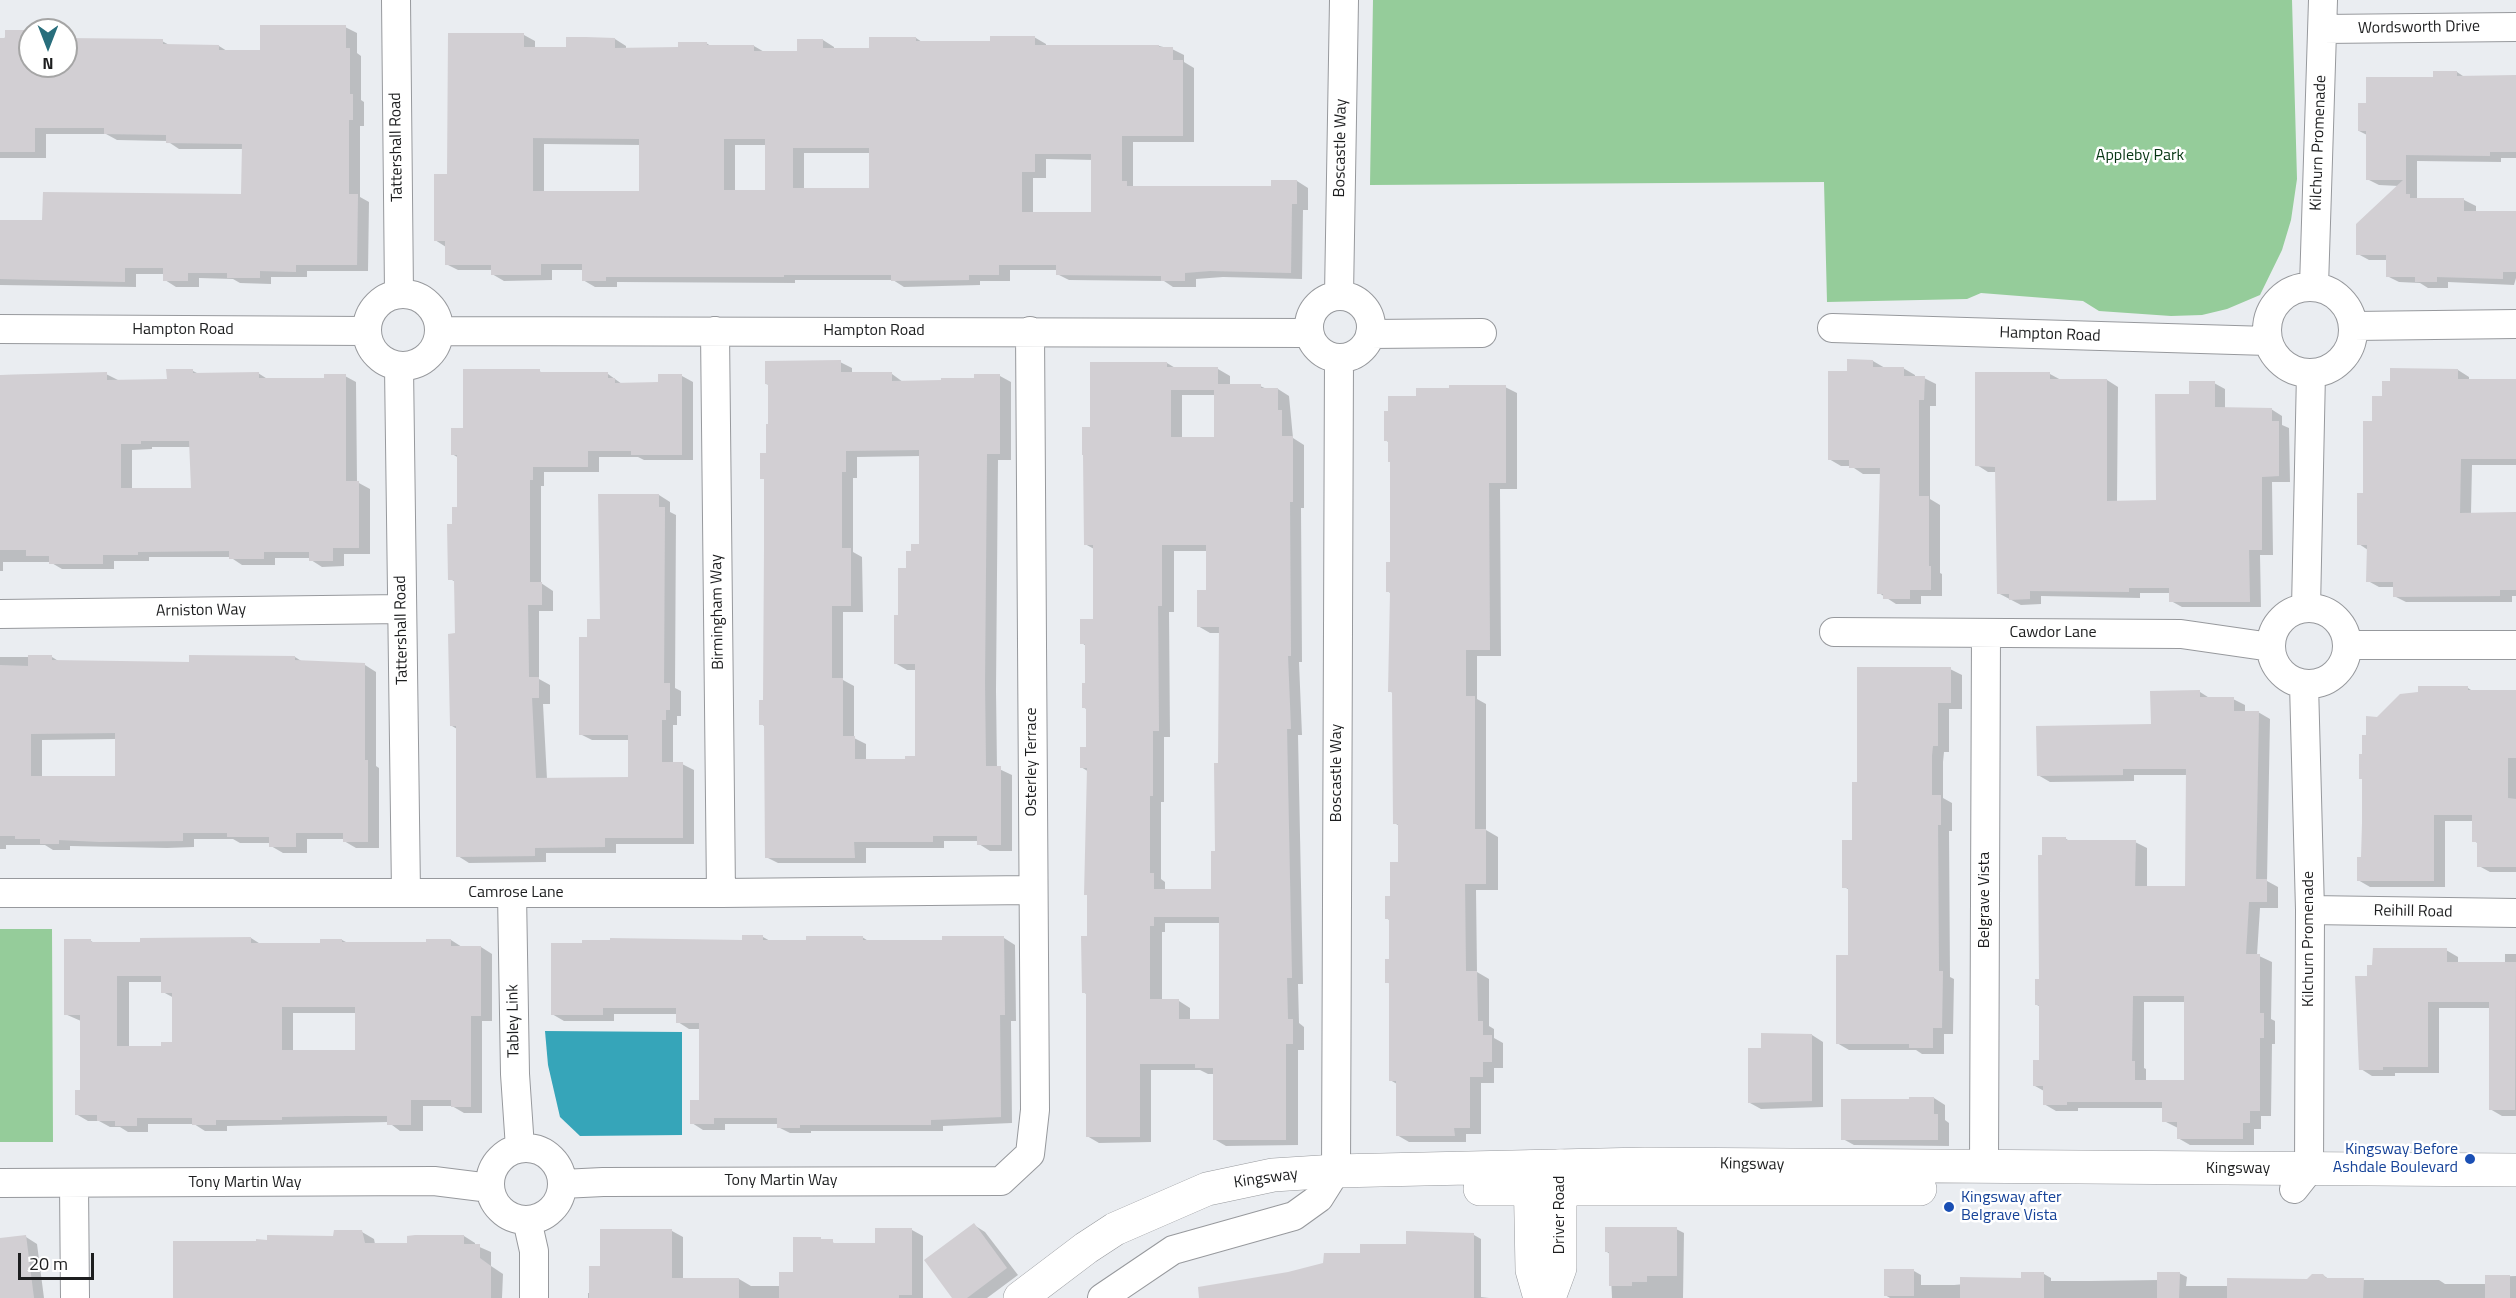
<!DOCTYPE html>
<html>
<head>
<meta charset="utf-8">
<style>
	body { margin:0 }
	#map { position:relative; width:2516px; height:1298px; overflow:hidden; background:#eaedf1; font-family:"Titillium Web",sans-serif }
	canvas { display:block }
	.north { position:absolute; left:18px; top:18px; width:60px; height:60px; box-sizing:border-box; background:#fff; border:2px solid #a5a5a5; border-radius:50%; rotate:180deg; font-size:16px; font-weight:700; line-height:24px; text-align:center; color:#1d1e1f }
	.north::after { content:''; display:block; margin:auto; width:21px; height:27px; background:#286e7c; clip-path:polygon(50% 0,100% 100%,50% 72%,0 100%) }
	.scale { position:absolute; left:18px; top:1253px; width:76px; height:27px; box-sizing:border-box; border:3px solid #1d1e1f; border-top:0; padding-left:8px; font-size:18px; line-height:21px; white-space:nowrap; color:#1d1e1f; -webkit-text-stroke:4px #fff; paint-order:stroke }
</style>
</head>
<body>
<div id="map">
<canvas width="2516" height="1298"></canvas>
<div class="north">N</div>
<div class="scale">20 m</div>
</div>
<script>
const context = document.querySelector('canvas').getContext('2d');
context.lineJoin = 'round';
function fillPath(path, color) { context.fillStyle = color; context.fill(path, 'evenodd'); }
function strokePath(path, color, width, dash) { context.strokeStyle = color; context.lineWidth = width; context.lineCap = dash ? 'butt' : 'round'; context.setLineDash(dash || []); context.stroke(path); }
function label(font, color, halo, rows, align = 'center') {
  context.font = font + ' "Titillium Web",sans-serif'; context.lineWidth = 5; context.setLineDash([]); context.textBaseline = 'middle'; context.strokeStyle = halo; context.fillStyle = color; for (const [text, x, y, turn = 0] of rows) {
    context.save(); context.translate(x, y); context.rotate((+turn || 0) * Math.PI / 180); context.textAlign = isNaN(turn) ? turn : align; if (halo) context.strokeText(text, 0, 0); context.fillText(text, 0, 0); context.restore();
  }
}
const green = new Path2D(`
	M1373,0H2292L2297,179L2291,220L2282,250L2260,295L2227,309L2202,315L2171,316L2099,311L2083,301L1981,293L1967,299L1827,302L1824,182L1370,185Z
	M0,929H52L53,1142H0Z`);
const water = new Path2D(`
	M545,1031L682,1032V1135L580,1136L560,1117L548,1065Z`);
const shadow = new Path2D(`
	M345,27L357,33V53L361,56V100L364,102V126H360V197L369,202L368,271H307V277H271V284L240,283L233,279L199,278V287H176L165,280V274H136V287L0,285V222H44L243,196V149H179L167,141L117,140L106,134H46V158H0V39L30,31V66H66V40L162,41L171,46H219L227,51H262Z
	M524,35L535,41V48H567L615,39L626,46V49L679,48L706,43L711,46H754L766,53H798L823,40L834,47V50H870L916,38L922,42H991L1034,37L1046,44V46H1159L1172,49L1184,55V62L1194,68V142H1133V186L1273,187L1297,181L1308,188V210H1303L1302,279L1223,277L1196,279V287H1173L1164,281L1069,280L1057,274V270H1010V281H980V285L904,287L893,280H795V283L617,282V287H595L583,280V270H552V280L504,281L492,274V270H458L446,264V247L435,240L448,176ZM544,144L641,145V192H544ZM735,145H766V192H735ZM804,153H870V190H804ZM1046,159L1093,160V213H1033V178H1046Z
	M2457,72L2466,78L2516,77V158H2501V162L2417,161V199L2464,200L2476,206V212H2516V278L2514,285L2448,282V288H2428L2420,283L2399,282L2387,276V260H2369L2358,254L2399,186L2379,185L2367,179V135L2359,131L2367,105Z
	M1873,361L1885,368H1903L1915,375V378H1924L1936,384V406H1930V499L1940,505V573L1942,574V596H1921V604H1896L1879,593L1881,474H1863L1851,466H1841L1829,459L1848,373Z
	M840,362L852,368V374H892L903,382L975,380L1000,376L1011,382V460H998L996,690L997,768L1012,775V851H990L979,844V841H944V848H866V863H778L766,857V727L761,724L764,701L766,480L762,478L767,454L769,426V385L766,384ZM921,456V545L913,552L907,569L895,663L907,670H917V757L906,760H866V744L854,738V686L843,680V612H863L862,557L853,552V478H857V457Z
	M1092,363H1167L1177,369H1218L1230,376V386H1260L1267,389H1278L1289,396L1293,438L1304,445V508H1301L1302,662H1299L1302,735H1298L1303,984H1298L1299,1023L1304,1027V1050H1298V1145L1226,1146L1214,1139V1074H1208L1200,1070H1151V1142L1099,1143L1087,1136L1088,995L1083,992L1089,938V896L1085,894L1089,772L1081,767L1088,748V710L1083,707L1086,685V646L1082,643L1094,621V549L1085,544L1092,428ZM1182,395H1216V438H1182ZM1174,551H1208V592L1198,626L1210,633H1220V765L1217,852L1213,891H1165V882L1161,879V802H1164V737H1170L1169,612H1174ZM1165,923H1220V1020L1190,1021V1008L1179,1001H1162V932H1165Z
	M2458,370L2469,377V380L2516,381V465H2472L2471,514H2516V596H2512V602H2406L2394,596V587H2379L2368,581V550L2359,544L2374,423L2384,397Z
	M193,371L199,374L258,373L269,380H326L345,376L356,382L357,482L370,489V554H344V566L322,567L311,560V558H275V565H242L230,557H149V561H114V569H62L50,562H3V571H0V375L106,374L118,380L168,381ZM152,447H191L192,489H132V450L152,449Z
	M539,371L545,374H608L622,384H660L682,376L693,382V460H644L638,457H599V472H544V486H541V583L553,591V611H539V679L550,685V704H543L547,779L630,778L629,740H592L580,734L588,639L602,620L659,495L670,502V512L676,515L675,688L681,691V716H677V725H673V764H682L694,770V844H616V853H546V862L469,863L458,856L457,729L452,726L457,635L456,582L450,579L454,526L459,508V458L452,454L464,429Z
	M2050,374L2061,380H2107L2118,387L2117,502H2157L2191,395L2214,383L2225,389V408L2271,409L2282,416V425L2289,428L2290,482H2272L2273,555H2260L2261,607H2182L2171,601V593H2140V598L2041,596V604L2021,605L1998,593L1997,472H1988L1977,465Z
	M1505,387L1517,393V489H1500L1501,656H1477V699L1486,704V830L1498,837V890H1476L1477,972L1489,979V1026L1494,1029V1038L1503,1043V1068H1494V1083H1481V1134H1466V1142H1409L1397,1135V1084L1390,1080V984L1387,982L1391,961V921L1386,918L1400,864V826L1394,823L1393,693L1389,691L1391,594L1388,591L1392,564L1390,443L1385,440L1418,397Z
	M0,657H52L60,662L191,664L295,657L303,662L365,665L376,672V766L379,768V848H356L344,841V839H307V853H283L271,846V843H240L233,839H194V847L167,848L70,846V850H53L45,845H6V849H0ZM116,739V777L42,778V740Z
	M1950,669L1962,675V709H1949V752H1944L1943,762V798L1952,803V831H1949L1950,977L1954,979L1953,1034H1944V1054H1922L1916,1050H1849L1837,1043L1849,957L1850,890L1844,887L1853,841L1858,784Z
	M2468,688L2474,692H2516V872H2490L2479,866V844L2474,841V821H2445V887H2370L2358,880L2362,858L2364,780L2361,778L2368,736L2378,718Z
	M2200,692L2211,699H2233L2245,705V712H2258L2270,719L2267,881L2278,887V908H2260L2257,955L2272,962L2271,1019L2275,1021V1044H2272L2271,1116H2261V1129H2254V1145H2190L2178,1138V1128L2164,1121V1108H2078V1111H2056L2044,1104V1091L2035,1086L2040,1061L2041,1007L2037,1005L2041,980L2043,857L2066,839L2070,841L2135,842L2147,848V888H2187V775H2134V781L2050,782L2038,775L2152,726ZM2144,1002H2186L2185,1082H2146V1069L2144,1068Z
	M743,937H763L772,942L862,937L870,942H943L1004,938L1015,945L1016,1021H1011L1012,1123L943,1126V1131H811V1133H790L778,1127V1124H725V1130H703L692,1123L701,1102V1029H689L678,1022V1014H614V1021H564L552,1014L743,942Z
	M251,938L262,945H321L342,940L348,943H428L451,940L462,947H481L492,954V1021H482V1113H464L452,1106H423V1131H400L388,1122L227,1126V1131H205L194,1124H148V1132H128L120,1127H110L99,1121H88L76,1114L81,1091V1021L65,1014L91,941L96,944ZM129,982H163V992L174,998V1044L163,1048H129ZM293,1013H357V1051H293Z
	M2446,950L2458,957V963H2505V954H2516V1116H2502L2490,1109V1008H2439V1073H2395V1076H2372L2361,1069L2368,978Z
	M1812,1035L1823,1042V1107L1761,1109L1750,1103L1762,1049Z
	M1934,1098L1945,1105V1120L1949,1123V1146L1854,1145L1843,1139L1911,1100Z
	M974,1225L985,1232L1018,1275L987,1298H954Z
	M1676,1229L1684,1233L1683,1298H1612L1610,1254L1607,1252Z
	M912,1230L923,1236V1298H588V1293H591L601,1267L672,1231L683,1237V1279H739L751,1286H781L794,1274L820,1239L838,1244H877Z
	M362,1232L374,1239L375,1244H408L464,1236L475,1243V1245L491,1252V1266L503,1274L502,1298H174L257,1243L335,1237Z
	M1474,1235L1481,1239V1297L1489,1298H1207L1288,1273L1361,1255Z
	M26,1237L37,1244L44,1298H0V1240Z
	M1914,1271L1921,1275V1285H1954L2023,1279L2044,1274L2051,1278V1281H2089L2159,1280L2179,1273L2187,1277L2186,1286H2228L2307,1280L2323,1275L2330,1280H2439L2445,1284H2487V1277L2516,1276V1298H1890L1885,1295Z`);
const building = new Path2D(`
	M260,25H346V48H350V94H353V120H349V194H358L357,265H296V272L260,271V278H227V273H188V281H163V268H125V282L0,279V220H42L43,192L241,194L242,144L166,143V135L104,134V128H35V152H0V38H5V30H36H30V66H66V38L163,39V44L219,45V50H260Z
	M448,33H524V47H566V37H586L615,38V48L678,47V42H707V45H754V51H797V39H823V48H869V37H916V41H990V36H1035V45H1159V47H1173V60H1183V136H1122V181H1127V186H1271V180H1297V204H1292L1291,273L1210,271L1185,273V281H1161V276L1056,275V265H999V275H969V280L891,281V275H784V277H606V281H582V264H541V275H491V265H445V241H434V174H447ZM533,138L639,139V191H533ZM724,139H765V190H724ZM793,148H869V188H793ZM1035,154H1091V212H1022V172H1035Z
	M2433,71H2457V76L2516,75V152H2490V156L2406,155V194H2410V198H2464V211H2516V272H2503V279L2437,277V282H2415V277H2386V255H2356V224L2403,180H2366V131H2358V103H2366V77H2433Z
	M1847,359L1873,360V367H1904V376H1925L1924,400H1919V496H1929V566H1931V590H1910V599H1883V594H1877L1880,468H1849V460H1828V371H1847Z
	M841,360V372H892V381L941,380V378H974V374H1000V454H987L985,683L986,766H1001V845H977V836H933V842H854L855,858H765L764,725H759V700H763L764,549V479H760V453H766V424H768V384H765V361ZM919,450V544H911V551H906V568H898V615H894V664H915V756H905V759H855V736H843V678H832V606H851V548H842V472H846V451Z
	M1090,362H1167V367H1218V384H1261V388H1278V410H1282V436H1293V502H1290L1291,656H1288L1291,729H1287L1292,978H1287L1288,1019H1293V1044H1286V1140H1213V1068H1195V1064H1140V1137H1086V993H1082L1081,936H1087V895H1084L1087,768H1080V747H1086V708H1082V683H1085V644H1080V619H1093V545H1084L1083,455H1082V427H1090ZM1171,390H1214V437H1171ZM1162,545H1206V590H1197V627H1219L1218,763H1214L1215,851H1211V889H1154V873H1150V796H1153V731H1159L1158,606H1162ZM1154,917H1219V1019H1179V999H1150V926H1154Z
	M2390,368L2458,369V379H2516V459H2461L2460,513L2516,512V590H2500V596L2393,597V582H2366L2367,545H2357V493H2363V421H2372V396H2382V381H2390Z
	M166,369H193V373L259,372V378H324V374H346V481H359V548H333V561H309V552H264V559H229V551L138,552V555H103V564H49V556H26V550H0V375L107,372V380L167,379ZM141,441H189L191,488H121V444H141Z
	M463,369H540V372H608V378H615V383L658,382V374H682V455H631V451H588V467H533V480H530V582H542V605H528L529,677H539V698H532L536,778L628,777V735H579V637H587V619H600L598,494H659V507H665L664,683H670V710H666V720H662V762H683V838H605V847L535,848V856L456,857V726H450L448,634L455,633L454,580H448L447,524H452V507H457V455H451V428H463Z
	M1975,372H2050V379H2107V501L2156,500L2155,394H2189V381H2215V407L2272,408V421H2279V476L2262,477V550H2249L2250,602H2169V588H2129V592L2030,591V599L2009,600V594H1997L1995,467L1975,466Z
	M1449,385H1506V483H1489L1490,650H1466V696H1475V829H1486V884H1465L1466,971H1477L1478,1021H1483V1035H1492V1062H1483V1077H1470V1128H1454L1455,1136H1396V1081H1389V983H1385V959H1389V919H1385V896H1390V862H1398V824H1393L1392,692H1388L1390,592H1386V562H1390V462H1388V441H1384V411H1388V396H1416V388H1449Z
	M28,655H52V660L189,662V655L295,656V660L365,663V760H368V842H343V833H296V847H269V837H227V833H183V841L100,842L59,840V844H40V839H15V836H0V665L28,666ZM115,733V776H31V734Z
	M1857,667H1951V703H1938V746H1933L1932,755V795H1941V825H1938L1939,971H1943L1942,1028H1933V1048H1909V1044H1836V955H1848V888H1842V840H1852V782H1857Z
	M2418,686H2468V690H2516V758H2508V798L2516,799V867H2477V842H2472V815H2434V881H2357V857H2361L2362,823V779H2359V754H2362V735H2366V716L2377,717L2400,694L2418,692Z
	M2200,690V697H2234V711H2259L2256,879H2267V902H2249L2246,954H2260V1013H2264V1038H2260V1111H2250V1123H2243V1139H2177V1122H2162V1102H2067V1105H2043V1086H2033V1060H2039V1005H2035V979H2039L2038,855H2042V837H2066V840H2136L2135,886H2185L2186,769H2123V775L2037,776L2036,726L2151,724L2150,691ZM2133,996H2184V1080H2135V1061H2132Z
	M742,935H763V940H806V936H863V940H942V936H1004L1005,1015H1000L1001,1117L931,1120V1125H800V1128H777V1118H714V1124H690V1100H699V1023H676V1008H603V1015H551V943H582V940H610V938L742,940Z
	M251,937V943H320V939H342V942H426V939H451V946H481V1016H471V1107H451V1100H411V1125H387V1116H345L282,1117V1120H216V1125H192V1118H137V1126H115V1121H97V1115H75V1090H80V1015H64V939H91V942H140V938ZM117,976H161V993H172V1042H161V1046H117ZM282,1007H355V1050H282Z
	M2373,948H2447V962H2516L2515,1110H2489V1002H2428V1067H2383V1070H2359L2355,976H2367V965H2372Z
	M1761,1033L1812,1034V1101L1748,1103V1048H1761Z
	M1909,1097H1934V1114H1938V1140H1841V1099H1909Z
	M974,1223L1007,1268L967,1298H952L924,1260Z
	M1605,1227H1677V1276H1647V1282H1632V1286H1609V1252H1605Z
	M875,1228H912V1295H899V1298H779V1272H793V1237H821V1239H833V1243H875Z
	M600,1229H672V1278H739V1298H589V1266H600Z
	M334,1230H362L365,1243H407V1236L415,1235H464V1244H480V1258L491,1266V1298H173V1241H256V1239L267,1240V1235L333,1236Z
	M1406,1231L1474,1233V1298H1199L1198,1287L1288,1272L1323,1263L1324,1253H1360V1244H1406Z
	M26,1235L34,1298H0V1238Z
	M1884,1269H1914V1296H1884Z
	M2021,1272H2044V1298H1960V1277L2021,1278Z
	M2157,1272H2180L2179,1298H2157Z
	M2312,1274H2323L2326,1278H2364L2363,1298H2227V1278L2307,1279Z
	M2485,1275H2510V1298H2485Z`);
const minor = new Path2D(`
	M396,0L399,293
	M2323,29L2516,27
	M2314,286L2323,0
	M2267 330a43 43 0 1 1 86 0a43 43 0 1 1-86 0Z
	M367 330a36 36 0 1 1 72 0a36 36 0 1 1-72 0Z
	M1339,295L1344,0
	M1309 327a31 31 0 1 1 62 0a31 31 0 1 1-62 0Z
	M2354,326L2516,324
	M1832,328L2268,341
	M0,329L366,331
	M440,331L1309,333
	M715,331L721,893
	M1370,334L1482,333
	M399,367L406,893
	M2271 646a38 38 0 1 1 76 0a38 38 0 1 1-76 0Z
	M2306,608L2311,373
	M0,614L402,609
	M1834,632L2181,634L2271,647
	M2348,645H2516
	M0,893H721L1033,890
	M512,893L515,1074L520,1148
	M2310,910L2516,913
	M490 1184a36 36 0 1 1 72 0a36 36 0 1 1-72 0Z
	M1984,1167L1986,633
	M0,1183L434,1181L490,1188
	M74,1183L75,1298
	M562,1184L603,1182L1001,1181L1030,1154L1035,1110L1030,331
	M2294,1189L2309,1170L2310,910L2304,684
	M527,1220L534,1251V1298
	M1102,1298L1173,1250L1294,1216L1319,1198L1336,1171L1339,358`);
const tertiary = new Path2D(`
	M1530,1167L1532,1270L1540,1298
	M1549,1298L1560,1268V1166`);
const secondary = new Path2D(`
	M1480,1189H1920
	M1020,1298L1086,1248L1115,1229L1207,1189L1273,1175L1336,1171L1645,1164L2516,1170`);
const markers = [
	[2470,1159,6,"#1a4fb4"],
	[1949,1207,6,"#1a4fb4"]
];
const streetNames = [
	["Wordsworth Drive",2419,28,-1],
	["Kilchurn Promenade",2319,143,-88],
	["Tattershall Road",397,147,-91],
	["Boscastle Way",1341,148,-89],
	["Hampton Road",183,330],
	["Hampton Road",874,331],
	["Hampton Road",2050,335,2],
	["Arniston Way",201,611,-1],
	["Birmingham Way",718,612,-91],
	["Tattershall Road",402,630,-91],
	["Cawdor Lane",2053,633],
	["Osterley Terrace",1032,762,-90],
	["Boscastle Way",1337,773,-90],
	["Camrose Lane",516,893],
	["Belgrave Vista",1985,900,-90],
	["Reihill Road",2413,912,1],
	["Kilchurn Promenade",2309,939,-90],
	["Tabley Link",514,1021,-91],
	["Kingsway",1752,1165,1],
	["Kingsway",2238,1169],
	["Kingsway",1266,1179,-8],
	["Tony Martin Way",781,1181],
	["Tony Martin Way",245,1183],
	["Driver Road",1560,1215,-90]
];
const parkNames = [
	["Appleby Park",2140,156]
];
const transitNames = [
	["Kingsway Before",2458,1150],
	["Ashdale Boulevard",2458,1168],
	["Kingsway after",1961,1198,"left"],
	["Belgrave Vista",1961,1216,"left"]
];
fillPath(green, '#95cc9a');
fillPath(water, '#36a5b9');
fillPath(shadow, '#0003');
fillPath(building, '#d2cfd3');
strokePath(minor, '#97999d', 30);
strokePath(tertiary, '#97999d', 34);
strokePath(secondary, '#97999d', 34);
strokePath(minor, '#fff', 28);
strokePath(tertiary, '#fff', 33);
strokePath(secondary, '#fff', 33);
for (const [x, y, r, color] of markers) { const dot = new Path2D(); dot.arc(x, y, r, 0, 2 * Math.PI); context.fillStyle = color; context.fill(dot); strokePath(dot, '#fff', 2); }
label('16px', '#1d1e1f', '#fff', streetNames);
label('16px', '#073613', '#fff', parkNames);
label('16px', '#164399', '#fff', transitNames, 'right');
</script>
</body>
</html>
